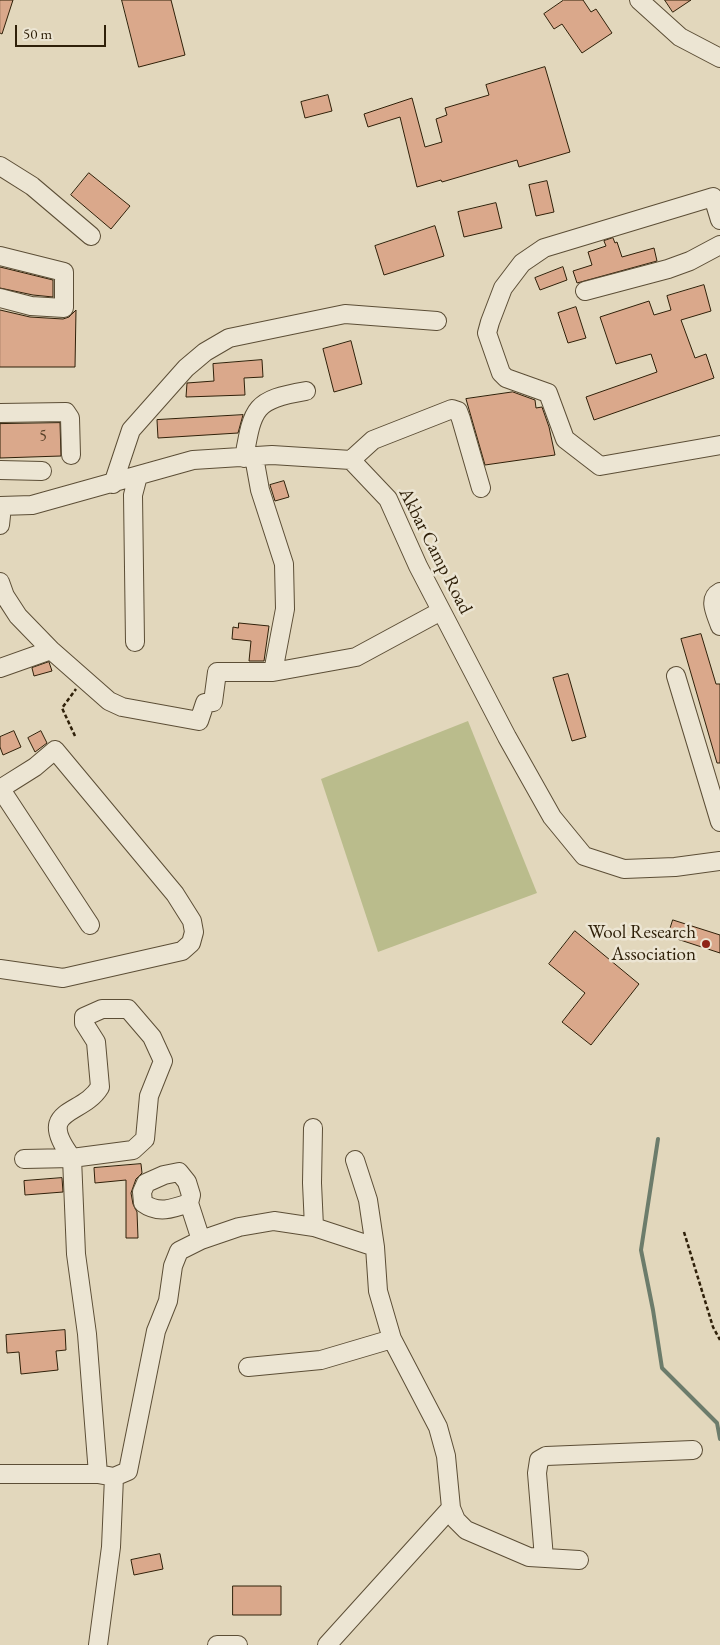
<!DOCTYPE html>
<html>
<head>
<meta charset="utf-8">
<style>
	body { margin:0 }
	#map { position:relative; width:720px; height:1645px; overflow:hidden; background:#e2d7bc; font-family:"EB Garamond",serif }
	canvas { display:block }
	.scale { position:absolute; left:15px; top:25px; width:91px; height:22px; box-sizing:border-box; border:2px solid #2f2009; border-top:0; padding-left:6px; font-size:15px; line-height:18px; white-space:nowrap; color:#2f2009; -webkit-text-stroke:4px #ece5d3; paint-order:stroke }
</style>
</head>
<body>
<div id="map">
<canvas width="720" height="1645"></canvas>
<div class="scale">50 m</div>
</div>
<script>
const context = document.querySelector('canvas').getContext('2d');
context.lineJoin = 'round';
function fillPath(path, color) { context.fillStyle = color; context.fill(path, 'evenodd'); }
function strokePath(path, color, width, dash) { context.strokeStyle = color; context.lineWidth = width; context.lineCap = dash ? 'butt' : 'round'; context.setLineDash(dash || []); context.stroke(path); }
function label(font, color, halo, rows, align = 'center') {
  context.font = font + ' "EB Garamond",serif'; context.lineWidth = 5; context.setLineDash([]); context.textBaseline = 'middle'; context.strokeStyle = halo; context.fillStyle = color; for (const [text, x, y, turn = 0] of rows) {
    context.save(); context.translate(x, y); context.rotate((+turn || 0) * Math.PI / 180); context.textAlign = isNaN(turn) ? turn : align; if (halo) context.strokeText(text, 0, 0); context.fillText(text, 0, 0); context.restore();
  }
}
const green = new Path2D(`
	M468,721L537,893L378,952L321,779Z`);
const stream = new Path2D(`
	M658,1139L641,1250L653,1310L662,1368L717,1423L720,1439`);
const building = new Path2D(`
	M0,0H13L2,34L0,33Z
	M122,0H171L185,55L139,67Z
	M564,0H583L591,12L596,9L612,33L582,53L562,24L554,29L544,14Z
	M665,0H691L673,12Z
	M545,67L570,152L519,167L517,160L442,182L441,180L417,187L400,117L368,127L364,114L412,98L425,147L442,142L436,119L447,115L445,108L489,95L486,85Z
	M328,95L332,111L305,118L301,102Z
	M89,173L130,206L111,229L71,195Z
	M547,181L554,212L536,216L529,185Z
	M496,203L502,228L464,237L458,212Z
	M435,226L444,256L384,275L375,246Z
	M613,238L615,243L617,242L622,257L654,248L657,261L577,283L573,271L592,265L588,252L606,246L604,241Z
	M0,267L53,280V297L33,295L0,288Z
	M563,267L567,280L540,290L535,278Z
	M704,285L711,311L681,320L695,358L706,354L714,378L594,420L586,397L657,372L651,354L616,364L600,317L649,301L654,315L671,310L667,296Z
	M576,307L586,338L568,343L558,313Z
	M0,310L30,317L63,319L69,317L76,310L75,367H0Z
	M351,341L362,384L334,392L323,349Z
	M262,360L263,377L244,378L245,395L186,397L187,383L214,381L213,364Z
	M513,392L535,400L536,408L542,407L549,427L555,455L485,465L466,399Z
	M243,415L238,433L158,438L157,420Z
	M60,423L61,456L0,458V424Z
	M284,481L289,497L275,501L270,485Z
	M239,623L269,626L264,661H249L251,641L232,639L233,627L238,628Z
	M701,634L716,684H720V763H717L681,639Z
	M49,662L52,671L34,676L32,668Z
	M568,674L586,737L572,741L553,678Z
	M14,731L21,747L3,755L0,747V737Z
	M41,731L47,743L35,752L28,738Z
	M673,920L720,935V953L668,936Z
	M575,931L639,984L591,1045L562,1022L585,993L549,964Z
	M141,1164L142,1173L136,1179L131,1193L133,1204L137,1212L138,1238H126V1180L95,1183L94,1168Z
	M62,1178L63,1192L25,1195L24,1181Z
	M65,1330L66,1350L56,1351L58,1370L21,1374L19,1352L7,1353L6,1335Z
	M160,1554L163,1569L134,1575L131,1560Z
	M233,1586H281V1615H233Z`);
const path = new Path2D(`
	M75,736L62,708L76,689
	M684,1232L713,1327L720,1340`);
const minor = new Path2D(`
	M639,0L680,37L720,58
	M0,166L32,186L91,236
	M720,220L713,197L544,248L522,263L503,288L490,322L487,333L501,373L506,378L548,393L565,439L600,466L720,445
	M0,256L64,272V308L31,306L0,298
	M585,291L668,269L690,261L720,245
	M0,413L66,412L70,418L71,455
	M254,457L260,490L284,564L285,609L273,672L356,657L441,611
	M244,458C253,407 254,400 306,391
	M351,460L373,440L452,409L458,411L461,419L481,488
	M0,470L42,471
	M113,484L131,430L186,368L205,352L229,338L345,314L437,321
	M0,506L32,505L193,460L272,455L351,460L388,499L418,566L507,737L552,817L584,856L624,869L675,867L720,861
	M0,525L2,506
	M0,582L5,596L18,616L51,650L109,701L122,707L199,721L205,703L213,702L217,672H273
	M720,592C707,599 716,614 720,626
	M135,642L133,495L138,476
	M0,668L51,650
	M676,676L720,822
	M0,788L90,925
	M0,789L35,767L55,750L175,894L192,921L194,932L191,943L182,951L63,978L0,969
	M313,1128L312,1183L314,1227
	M72,1158C34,1107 82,1117 100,1087L96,1042L84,1023V1017L102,1009H128L152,1037L163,1061L149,1096L145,1139L133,1150L72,1158L76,1254L87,1334L98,1474
	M24,1159L72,1158
	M355,1160L368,1200L375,1247
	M189,1203C172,1209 158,1214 143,1203L142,1192L146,1183L164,1175L179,1172L187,1182L191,1195L189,1203L201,1240
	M248,1367L321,1360L392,1339
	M0,1474H98L114,1477L128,1471L156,1331L168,1301L173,1266L179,1251L201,1240L239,1227L274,1221L314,1227L375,1247L378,1291L392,1339L438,1427L446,1456L451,1508L456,1520L466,1530L529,1557L579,1560
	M544,1558L537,1473L539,1460L546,1456L693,1450
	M98,1645L111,1547L114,1477
	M217,1645H238
	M327,1645L451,1508`);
const markers = [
	[706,944,5,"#8f2418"]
];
const numberNames = [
	["5",43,437]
];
const streetNames = [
	["Akbar Camp Road",435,551,63]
];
const poiNames = [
	["Wool Research",696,933],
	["Association",696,955]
];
fillPath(green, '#babc8c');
strokePath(stream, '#6c7c6b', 4);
fillPath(building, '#daa88b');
strokePath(building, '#2f2009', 1);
strokePath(minor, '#5c4e36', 20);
strokePath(path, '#2f2009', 2.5, [4, 2.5]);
strokePath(minor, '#ece5d3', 18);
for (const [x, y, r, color] of markers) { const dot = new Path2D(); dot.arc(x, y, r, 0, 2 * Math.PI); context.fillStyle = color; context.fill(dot); strokePath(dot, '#ece5d3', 2); }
label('16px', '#5a422a', null, numberNames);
label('19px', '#2f2009', '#ece5d3', streetNames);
label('19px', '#2f2009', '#ece5d3', poiNames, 'right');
</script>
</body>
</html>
